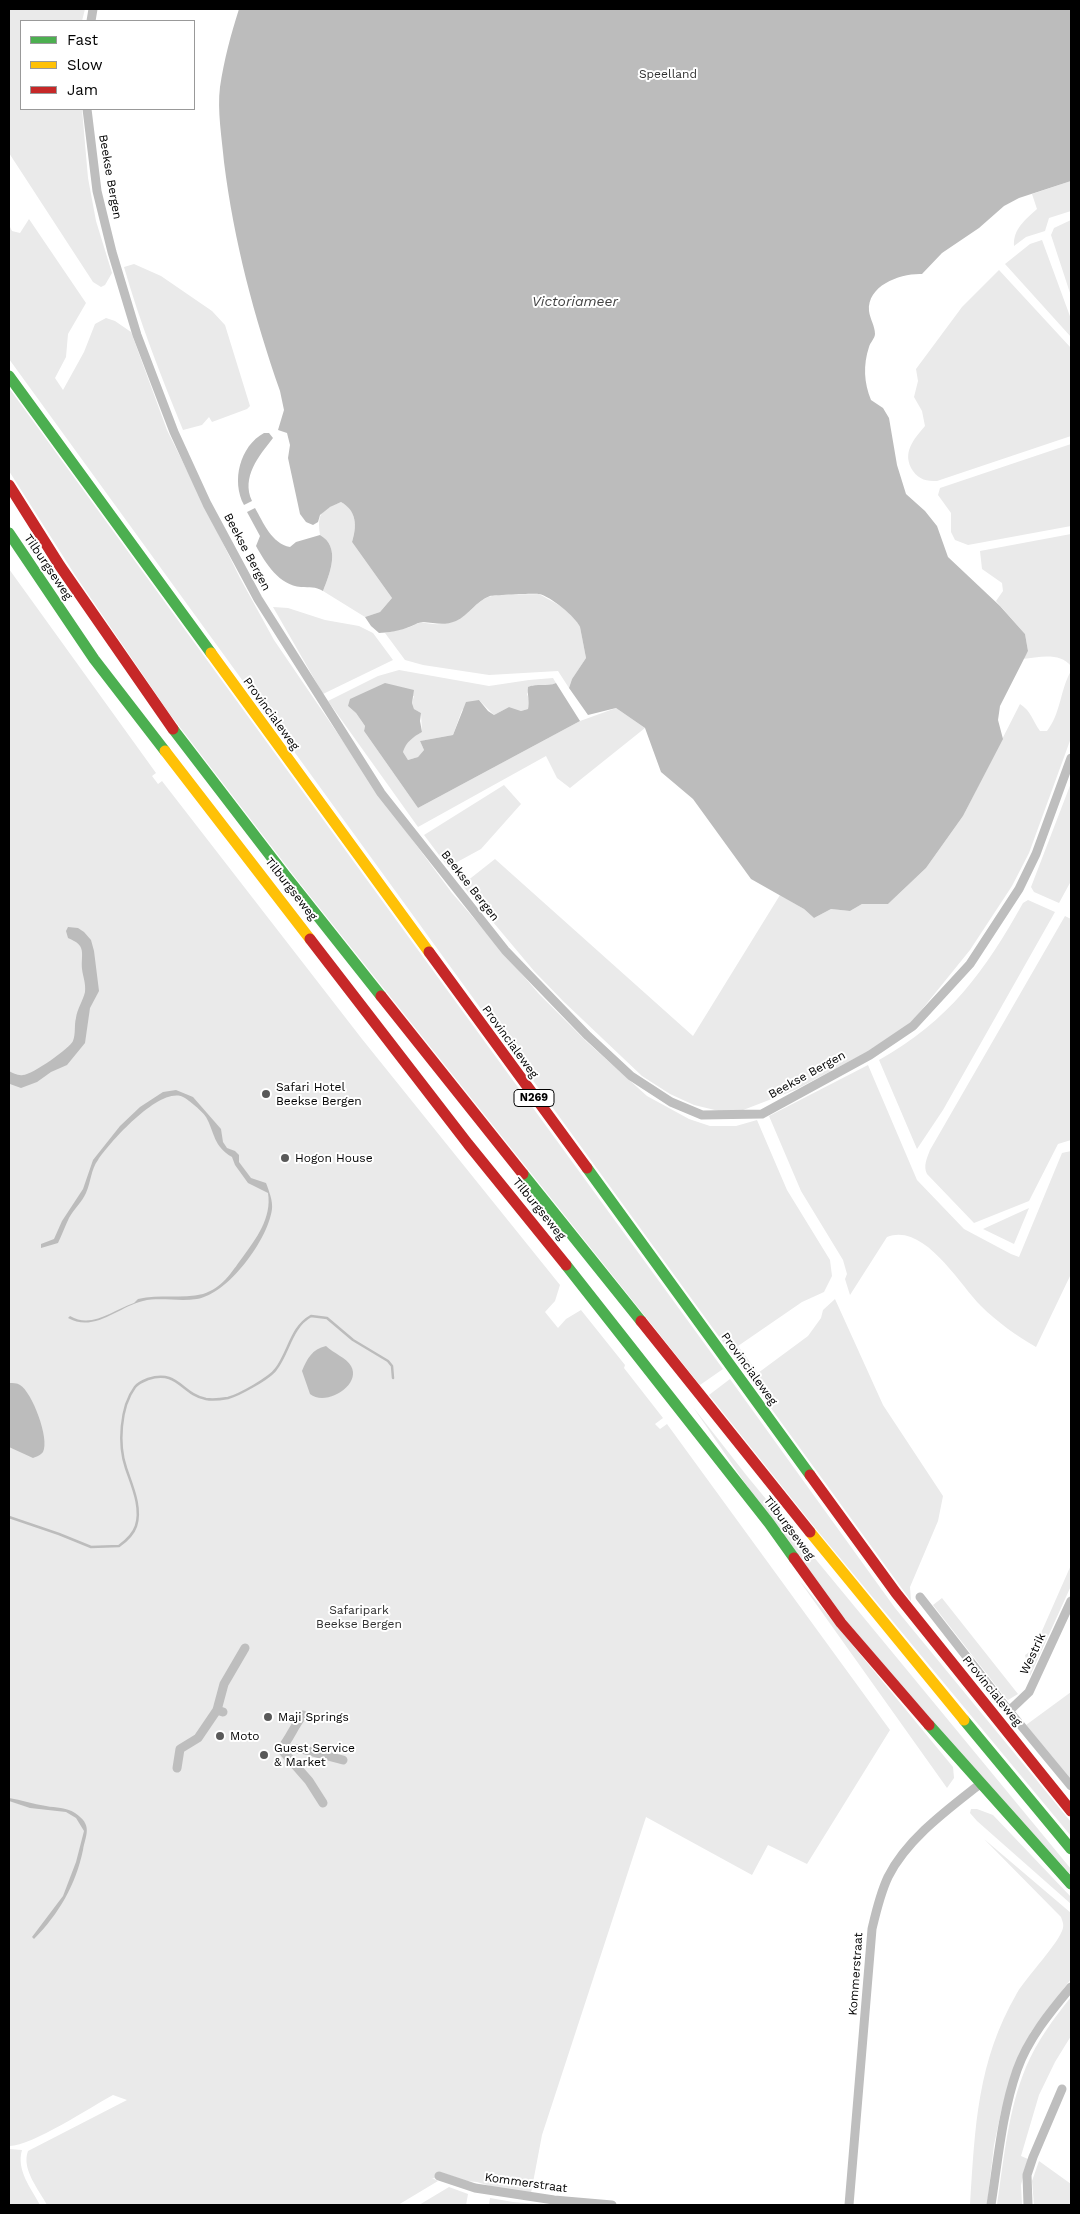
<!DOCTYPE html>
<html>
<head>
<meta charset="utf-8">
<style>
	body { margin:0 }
	#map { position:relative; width:1080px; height:2214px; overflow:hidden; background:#fff; font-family:"Work Sans",sans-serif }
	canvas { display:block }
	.frame { position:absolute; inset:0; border:10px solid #000; pointer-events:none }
	.legend { position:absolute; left:20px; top:20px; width:175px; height:90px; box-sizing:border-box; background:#fff; border:1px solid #999; margin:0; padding:6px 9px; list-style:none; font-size:15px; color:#000 }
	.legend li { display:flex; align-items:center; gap:10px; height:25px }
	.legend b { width:25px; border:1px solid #999 }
</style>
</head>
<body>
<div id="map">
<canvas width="1080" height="2214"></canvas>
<div class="frame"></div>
<ul class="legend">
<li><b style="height:6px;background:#4caf50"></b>Fast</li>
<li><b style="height:6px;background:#ffc107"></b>Slow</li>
<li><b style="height:6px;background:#c62828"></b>Jam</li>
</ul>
</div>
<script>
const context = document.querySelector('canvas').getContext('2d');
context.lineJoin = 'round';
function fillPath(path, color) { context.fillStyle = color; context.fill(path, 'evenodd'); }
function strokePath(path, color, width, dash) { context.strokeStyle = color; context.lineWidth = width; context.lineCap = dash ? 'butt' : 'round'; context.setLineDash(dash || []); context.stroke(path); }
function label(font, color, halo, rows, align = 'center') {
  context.font = font + ' "Work Sans",sans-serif'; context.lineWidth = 4; context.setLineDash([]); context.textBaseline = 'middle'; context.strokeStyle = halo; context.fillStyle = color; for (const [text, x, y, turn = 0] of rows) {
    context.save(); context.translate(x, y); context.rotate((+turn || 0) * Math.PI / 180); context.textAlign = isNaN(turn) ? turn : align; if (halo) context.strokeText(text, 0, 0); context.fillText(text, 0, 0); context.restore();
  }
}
const green = new Path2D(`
	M9,9H85L82,21H21V109H82L88,178L96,221L112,273L105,285L101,287L93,282L9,153Z
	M1071,181V211L1049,218L1045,231L1026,237L1014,246C1013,229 1025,220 1037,209L1032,194Z
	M29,219L86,303L68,334L66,357L55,378L63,390L84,352L95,324L106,318L115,321L131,332L167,430L240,578L274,640L385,803L452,893L539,994L587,1042L647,1096L689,1119L710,1126H736L757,1120L787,1190L830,1260L832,1276L824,1292L802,1302L738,1346L758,1373L808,1336L821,1318L823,1310L835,1299L883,1405L943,1496L938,1521L910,1587L911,1601L9,359V225L12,231L20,233Z
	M1071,220V296L1051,235L1054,228Z
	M1042,240L1071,319V337L1005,264L1030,244Z
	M134,264L161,276L212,311L225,325L250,406L247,409L212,422L209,417L202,425L183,430C161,376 140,323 124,267Z
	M999,270L1071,348V436L937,481C927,481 919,480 913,471C901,453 914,439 925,426L922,411L914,397L918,381L916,369L962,307Z
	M9,388L723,1369L700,1385L298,881L169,713L75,575L9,471Z
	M1071,444V526L968,545L955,540L951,532V513L938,495L940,488Z
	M341,502C357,511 357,525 352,542L392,598L380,612L365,617L323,591C330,573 341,547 320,535C317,513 321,510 341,502Z
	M1071,534V666C1060,652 1039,657 1023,659L1028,651L1025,634L996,601L1003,591L1002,583L982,569L980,551Z
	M9,569L156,773L152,776L158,784L162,781L362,1039L560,1285L555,1301L545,1312L558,1328L566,1319L581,1310L625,1365L624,1368L663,1418L655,1424L660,1429L667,1424L890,1730L807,1864L768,1845L752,1875L646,1817L542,2135L531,2193L493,2187L477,2182L432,2178L438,2181L398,2205H47C39,2190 21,2169 28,2151L127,2100L113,2095C91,2107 30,2147 9,2146Z
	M539,594C553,602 574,611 580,627L586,658L572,679L569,688L558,671L489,675L423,665L405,660L385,633L410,627L421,622C437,626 453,625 466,614C474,608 481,598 492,596C507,593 524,595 539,594Z
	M273,607L288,608L325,620L359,626L373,633L393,660L323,694Z
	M399,670L489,686L529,680L553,678L556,683L548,686L532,685L527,694L530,702L528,709L521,711L509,707L494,715L479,700L462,710L453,735L420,741L424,750L418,757L408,760L403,752L405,745L410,739L422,732L421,713L414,709L412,703L414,696L348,706L356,713L365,726L364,731L418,808L580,721L616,708L645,728L570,788L557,778L546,756L418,827L328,701L378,676Z
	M1071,671V738L1029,853L1012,886L970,950L911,1023L867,1052L795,1090L738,1112L719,1111L694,1105L670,1094L642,1076L563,1001L534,971L462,885L495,859L693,1036L780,895L804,909L814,918L831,909L850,911L862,904H888L926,868L963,816L1020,704C1032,712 1032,720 1040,731H1047C1061,713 1060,690 1071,671Z
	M1071,783V881L1059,903L1034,892L1031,887Z
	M504,785L521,804L481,849L448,867L424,835Z
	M1028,900L1055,912L943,1110L917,1149L879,1060C949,1021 985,971 1023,903Z
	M1065,916L1071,919V1140L1058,1144L1029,1201L974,1223L927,1174C923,1166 927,1158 930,1150Z
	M868,1065L917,1180L964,1229L1011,1254L1019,1257L1062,1153L1071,1151V1274L1036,1347C1017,1336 997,1322 981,1306C959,1284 924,1222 887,1237L850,1295L845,1279L847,1274L843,1260L801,1191L769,1116Z
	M1029,1208L1014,1244L983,1229Z
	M730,1379L895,1608L1071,1822V1836L816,1529L709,1395Z
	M693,1407L747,1476L1071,1869V1875L948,1741L838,1611L756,1499Z
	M1071,1565V1586L1030,1676L1025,1655L1034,1649Z
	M799,1580L953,1767L954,1778L947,1788Z
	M942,1598L1018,1694L1008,1700L1004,1696L933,1605Z
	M1071,1692V1779L1026,1725Z
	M971,1809H977L993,1815L1071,1897V1904L977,1821L970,1813Z
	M984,1839L1071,1913V1979L1031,2032L1012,2072L1001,2112L994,2145L987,2205H970C975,2127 977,2062 1017,1993C1027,1976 1060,1942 1063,1928C1064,1924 1062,1920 1061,1917Z
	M1071,1997V2036L1055,2062L1039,2095L1021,2156L1028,2159L1021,2185L1022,2205H997C1004,2159 1008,2110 1026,2067C1037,2041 1054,2018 1071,1997Z
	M9,2149L22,2150C16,2170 31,2188 40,2205H9Z
	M1039,2161L1071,2184V2205H1034L1032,2181Z
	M449,2187L468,2194L466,2205H419Z
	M490,2198L513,2202L550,2205H489Z`);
const water = new Path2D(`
	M239,9H1071V181L1019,198L1004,206L979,228L942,253L922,274C901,273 867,285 869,311C870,319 875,326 875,334C875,338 870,343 869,347C863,365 864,383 871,400L883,408L889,418L897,465L906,494L925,511L937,526L948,557L1000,606L1025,634L1028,651L1000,706L998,720L1003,739L963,816L926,868L888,904H862L850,911L831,909L814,918L804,909L751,879L693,799L661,772L645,728L616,708L588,715L569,688L572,679L586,658L580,627C576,617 550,596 539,594C536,593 494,595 490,596C476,601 469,615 456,621C444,626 435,623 423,622C418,622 413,626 409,627C403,630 386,633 379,633L371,626L365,617L380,612L392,598L352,542C357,526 357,511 341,502L330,507L320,515L318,522L313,525L306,522L300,514L288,458L290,445L287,433L278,430L284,410L280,391C254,316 234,242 224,162C222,139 217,110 220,87C224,60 231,34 239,9Z
	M264,433H269L273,438C259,456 241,477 252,501L244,505C231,481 240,446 264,433Z
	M255,508C263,522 272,544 290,547L296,542L320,535C341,547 330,573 323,591C315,586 310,588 301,587C279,585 266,564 256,546L260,536L247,512Z
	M385,683L414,690L412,703L414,709L421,713L420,721L422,732C413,737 406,742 403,752L408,760L418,757L424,750L420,741L453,735L466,702L479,700L488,711L494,715L509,707L521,711L528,709C530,701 527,695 528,687C537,683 547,687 556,683L580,721L418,808L364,731L365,726L356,713L348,706L350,699Z
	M68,927L78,928L84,932L91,940L94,951L99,991L90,1008L85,1043L67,1065L51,1072L37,1082L21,1088L10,1084L9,1071C13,1073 18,1076 23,1075C32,1075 70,1048 73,1041C76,1033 74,1025 76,1018C77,1009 83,1001 85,992C86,983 83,977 82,969C81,952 87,946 68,938L66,931Z
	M176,1090L193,1097L221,1129L223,1142L227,1148L235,1151L239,1155V1162L251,1178L266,1183C269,1191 273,1201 272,1209C268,1240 228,1294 197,1299C179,1302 160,1297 143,1301C118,1307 94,1333 68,1318L70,1316C92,1329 113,1310 134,1303L138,1299C159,1294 182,1299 203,1294C222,1288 231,1273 242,1258C256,1239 272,1218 268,1193L248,1183L235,1165L232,1157C213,1146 215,1133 206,1117C204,1113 188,1099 183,1097C160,1086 110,1142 98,1160C91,1169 91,1182 86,1193C82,1202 74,1209 69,1218C65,1226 62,1235 58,1243L41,1248V1244L54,1239L62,1221L83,1189L93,1160L120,1126L140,1107L163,1092Z
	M326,1346C333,1353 347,1358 351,1366C362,1385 326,1407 310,1394L302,1371C307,1359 312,1349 326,1346Z
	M9,1383C13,1383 17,1383 20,1385C32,1392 50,1439 43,1452C41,1455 36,1457 33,1458L9,1447Z
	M9,1798C21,1800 33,1804 46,1806C56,1808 66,1807 75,1813C93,1825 86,1834 83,1850C76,1884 59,1914 34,1939L32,1937L63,1896L76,1862L84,1831L76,1818L66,1812L30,1808L9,1801Z`);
const stream = new Path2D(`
	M9,1517L59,1534L91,1547L119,1546C126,1541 133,1535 136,1526C142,1507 132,1486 126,1468C118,1445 120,1407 135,1387C138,1383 143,1381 148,1379C178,1369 181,1394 206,1399C212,1400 222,1399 228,1398C239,1395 270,1378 276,1369C289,1352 291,1327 311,1316L327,1318L353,1340L388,1361L392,1366L393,1378`);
const street = new Path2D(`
	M91,21L93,9
	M87,109L97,191L112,252L137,335L174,432L207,504L258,599L381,793L505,950L588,1036L631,1076L671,1102L702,1115L762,1114L870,1055L913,1026L970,964L1019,889L1036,854L1071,758
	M920,1597L1009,1711L1071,1786
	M217,1710L224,1684L245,1648
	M1009,1711L1029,1692L1071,1601
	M281,1749L309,1781L323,1803
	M281,1749H301L343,1760
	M281,1749C290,1738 294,1726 303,1715
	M177,1768L180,1749L198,1738L217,1710L223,1712
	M439,2176L475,2188L554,2200L612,2205
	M849,2205L872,1929C876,1912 880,1894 888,1877C907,1839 947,1810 980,1784
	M991,2205C998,2160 1002,2113 1017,2070C1028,2039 1050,2012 1071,1987
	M1028,2205L1027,2175L1033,2157L1062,2089`);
const fast = new Path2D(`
	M9,376L211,653
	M9,533L94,659L165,751
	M173,729L285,875L381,996
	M587,1168L810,1475
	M523,1174L641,1321
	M566,1265L769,1523L794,1558
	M964,1720L1071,1849
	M929,1725L1071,1884`);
const slow = new Path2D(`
	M211,653L429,952
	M165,751L310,939
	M810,1532L964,1720`);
const jam = new Path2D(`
	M9,485L60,566L173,729
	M310,939L468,1144L566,1265
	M429,952L587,1168
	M381,996L523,1174
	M641,1321L810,1532
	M810,1475L896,1593L1071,1811
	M794,1558L841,1623L929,1725`);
const markers = [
	[266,1094,5,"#595959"],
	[285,1158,5,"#595959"],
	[268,1717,5,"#595959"],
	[220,1736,5,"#595959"],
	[264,1755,5,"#595959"]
];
const shields = [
	[534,1098,40]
];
const shieldNames = [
	["N269",534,1098]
];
const parkNames = [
	["Speelland",668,74],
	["Safaripark",359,1610],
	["Beekse Bergen",359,1624]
];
const streetNames = [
	["Beekse Bergen",110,177,80],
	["Beekse Bergen",247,552,62],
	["Tilburgseweg",48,567,56],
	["Provincialeweg",271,714,54],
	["Beekse Bergen",470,886,52],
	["Tilburgseweg",291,889,52],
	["Provincialeweg",510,1042,54],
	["Beekse Bergen",807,1075,-29],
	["Tilburgseweg",539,1209,51],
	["Provincialeweg",749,1369,54],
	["Tilburgseweg",789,1528,53],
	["Westrik",1033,1654,-65],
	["Provincialeweg",992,1691,51],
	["Kommerstraat",856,1974,-86],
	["Kommerstraat",526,2183,8]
];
const poiNames = [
	["Safari Hotel",276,1087],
	["Beekse Bergen",276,1101],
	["Hogon House",295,1158],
	["Maji Springs",278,1717],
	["Moto",230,1736],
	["Guest Service",274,1748],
	["& Market",274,1762]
];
const waterNames = [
	["Victoriameer",575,302]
];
fillPath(green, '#eaeaea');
fillPath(water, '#bcbcbc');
strokePath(stream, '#bcbcbc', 2.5);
strokePath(street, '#bebebe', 9);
strokePath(fast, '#4caf50', 11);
strokePath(slow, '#ffc107', 11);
strokePath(jam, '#c62828', 11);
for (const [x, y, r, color] of markers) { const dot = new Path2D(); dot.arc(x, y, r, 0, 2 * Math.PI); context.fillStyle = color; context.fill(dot); strokePath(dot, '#fff', 2); }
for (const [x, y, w] of shields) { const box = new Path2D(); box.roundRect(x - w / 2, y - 8.5, w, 17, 4); context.fillStyle = '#fff'; context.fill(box); strokePath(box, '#000', 1); }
label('bold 11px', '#000', null, shieldNames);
label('12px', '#303030', '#fff', parkNames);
label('12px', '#000', '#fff', streetNames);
label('12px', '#000', '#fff', poiNames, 'left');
label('italic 14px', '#414141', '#fff', waterNames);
</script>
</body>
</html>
